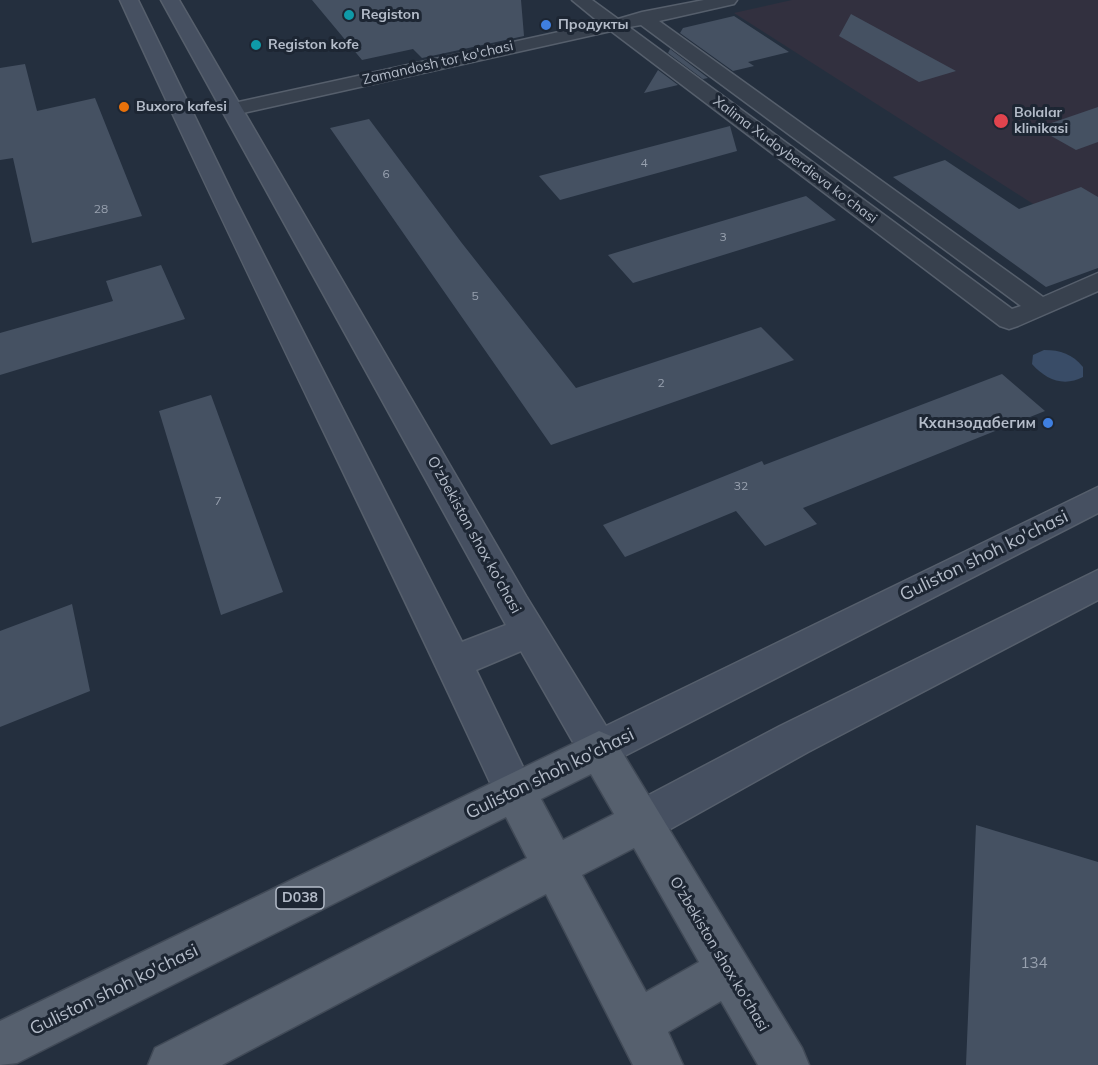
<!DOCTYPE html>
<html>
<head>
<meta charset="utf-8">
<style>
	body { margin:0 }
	canvas { display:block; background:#242f3e }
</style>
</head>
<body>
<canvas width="1098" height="1065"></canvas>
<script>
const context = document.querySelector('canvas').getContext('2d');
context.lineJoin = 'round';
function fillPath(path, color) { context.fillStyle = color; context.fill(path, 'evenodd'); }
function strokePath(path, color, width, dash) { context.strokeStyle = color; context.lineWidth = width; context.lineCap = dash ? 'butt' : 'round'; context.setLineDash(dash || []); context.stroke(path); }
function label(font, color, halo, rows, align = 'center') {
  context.font = font + ' Mulish,sans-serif'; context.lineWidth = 6; context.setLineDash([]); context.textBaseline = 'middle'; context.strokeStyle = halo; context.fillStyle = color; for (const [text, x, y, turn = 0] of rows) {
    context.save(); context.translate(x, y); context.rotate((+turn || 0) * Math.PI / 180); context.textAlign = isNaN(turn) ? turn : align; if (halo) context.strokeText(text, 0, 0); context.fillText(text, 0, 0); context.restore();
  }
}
const medical = new Path2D(`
	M792,0H1098V222L1074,230L734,13Z`);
const water = new Path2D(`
	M1044,350C1061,350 1072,354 1083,367V377C1064,387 1046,380 1032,364L1033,355Z`);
const building = new Path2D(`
	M312,0H521L524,36L422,58L413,49L362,60Z
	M851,14L956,71L919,82L839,36Z
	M734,16L789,52L748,62L754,66L733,71L680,33L683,28Z
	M670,49L708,78L703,79L668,53Z
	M25,64L37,111L95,98L142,216L32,243L13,158L0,160V68Z
	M658,70L678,85L644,93Z
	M1098,107V142L1076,150L1037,128Z
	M369,119L461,242L576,388L761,327L794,360L551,445L330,128Z
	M730,126L737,151L560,200L539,176Z
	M945,160L1019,209L1081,187L1098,197V268L1046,287L893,177Z
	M806,196L836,220L633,283L608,255Z
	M161,265L185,319L0,375V333L113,301L106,281Z
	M1002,374L1045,411L803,508L817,524L765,546L736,511L625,557L603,525L762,461L764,465Z
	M211,395L283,592L221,615L159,411Z
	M72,604L90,691L0,727V631Z
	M976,825L1098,862V1065H966Z`);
const minor = new Path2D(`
	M572,0H592L618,19L642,12L704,0H737L734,4L659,21L1043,297L1098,273V291L1018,326L1009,329L1000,326L611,31L234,115L227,113L224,109L227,105L234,103L600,23ZM641,25L1021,306L1012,309L629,27Z`);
const secondary = new Path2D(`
	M120,0H138L235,199L462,642L506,625L161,0H179L526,596L606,726L1098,487V513L599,769L585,763L521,651L476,670L535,792L529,806L515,812L501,806C377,536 243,271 120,0Z
	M1098,570V600L808,752L656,837L641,843L626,837L620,822L626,807L780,726Z`);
const primary = new Path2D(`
	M599,731L613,737L802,1048L809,1065H758L721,1001L668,1032L683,1065H633L546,894L222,1065H148L155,1048L527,858L506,817L17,1063L0,1065V1021ZM591,774L614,814L563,840L541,799ZM634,848L699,962L646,992L582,875Z`);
const markers = [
	[349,15,6,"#0f9aa8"],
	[546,25,6,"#3f7fe0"],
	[256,45,6,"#0f9aa8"],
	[124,107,6,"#e8710a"],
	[1001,121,8,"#e0444e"],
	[1048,423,6,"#3f7fe0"]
];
const numberNames = [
	["4",644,163],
	["6",386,174],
	["28",101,209],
	["3",723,237],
	["5",475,296],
	["2",661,383],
	["32",741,486],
	["7",218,501]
];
const farPoinames = [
	["Registon",361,15],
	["Продукты",558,25],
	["Registon kofe",268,45],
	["Buxoro kafesi",136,107],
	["Bolalar",1014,113],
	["klinikasi",1014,129]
];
const farStreetnames = [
	["Zamandosh tor ko'chasi",438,63,-13],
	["Xalima Xudoyberdieva ko'chasi",795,160,37]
];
const shields = [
	[300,898,48]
];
const shieldNames = [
	["D038",300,898]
];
const poiNames = [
	["Кханзодабегим",1036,423]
];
const streetNames = [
	["O'zbekiston shox ko'chasi",474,535,61],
	["O'zbekiston shox ko'chasi",719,954,59]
];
const nearNumbernames = [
	["134",1034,963]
];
const nearStreetnames = [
	["Guliston shoh ko'chasi",984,556,-26],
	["Guliston shoh ko'chasi",550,774,-26],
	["Guliston shoh ko'chasi",114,990,-26]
];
fillPath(medical, '#32303f');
fillPath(water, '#394c67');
fillPath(building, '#455162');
strokePath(minor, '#565f6c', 3);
strokePath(secondary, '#565f6c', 3);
strokePath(primary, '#414a57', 3);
fillPath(minor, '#38414e');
fillPath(secondary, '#465061');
fillPath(primary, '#56606e');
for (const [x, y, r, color] of markers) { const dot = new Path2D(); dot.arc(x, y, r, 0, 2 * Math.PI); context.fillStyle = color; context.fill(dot); strokePath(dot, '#1d2633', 2); }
label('12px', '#98a1af', null, numberNames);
label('bold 14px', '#b4bcc9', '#1d2633', farPoinames, 'left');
label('14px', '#b4bcc9', '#1d2633', farStreetnames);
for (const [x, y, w] of shields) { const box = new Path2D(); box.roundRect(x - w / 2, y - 11, w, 22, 4.5); context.fillStyle = '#1d2633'; context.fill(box); strokePath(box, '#b4bcc9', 1.5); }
label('bold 14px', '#b4bcc9', null, shieldNames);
label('bold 15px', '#b4bcc9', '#1d2633', poiNames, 'right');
label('15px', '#b4bcc9', '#1d2633', streetNames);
label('15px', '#98a1af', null, nearNumbernames);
label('18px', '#b4bcc9', '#1d2633', nearStreetnames);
</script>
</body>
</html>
